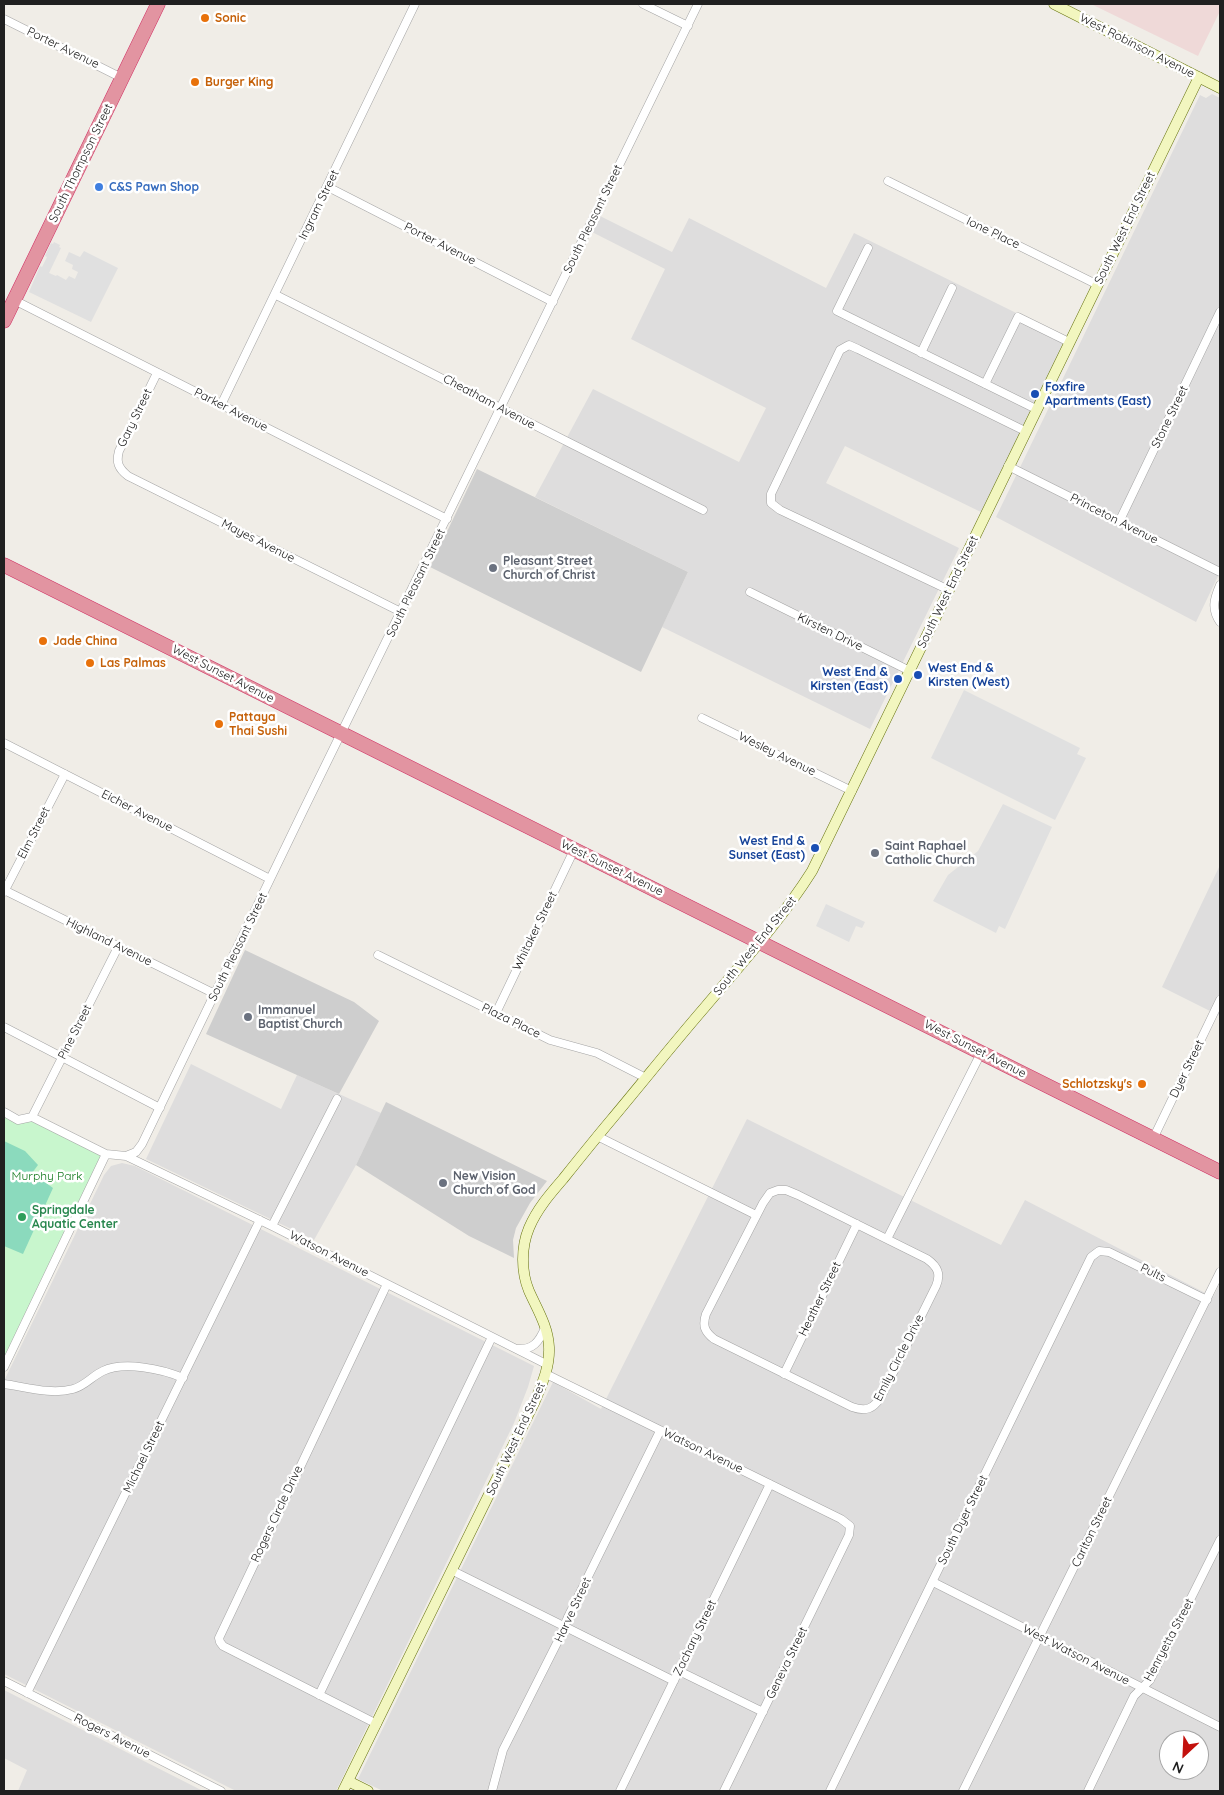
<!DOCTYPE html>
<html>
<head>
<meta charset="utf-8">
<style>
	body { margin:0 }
	#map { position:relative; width:1224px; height:1795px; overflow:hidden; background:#f0ede7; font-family:Quicksand,sans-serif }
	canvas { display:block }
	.frame { position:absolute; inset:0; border:5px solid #202020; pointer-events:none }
	.north { position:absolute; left:1159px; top:1730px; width:50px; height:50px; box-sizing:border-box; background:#fff; border:1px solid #a6a6a6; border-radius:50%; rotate:205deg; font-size:14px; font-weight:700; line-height:20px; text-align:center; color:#202020 }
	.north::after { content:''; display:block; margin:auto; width:18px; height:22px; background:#c3110d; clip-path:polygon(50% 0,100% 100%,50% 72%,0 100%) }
</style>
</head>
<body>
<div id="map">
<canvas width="1224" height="1795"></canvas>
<div class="frame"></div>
<div class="north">N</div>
</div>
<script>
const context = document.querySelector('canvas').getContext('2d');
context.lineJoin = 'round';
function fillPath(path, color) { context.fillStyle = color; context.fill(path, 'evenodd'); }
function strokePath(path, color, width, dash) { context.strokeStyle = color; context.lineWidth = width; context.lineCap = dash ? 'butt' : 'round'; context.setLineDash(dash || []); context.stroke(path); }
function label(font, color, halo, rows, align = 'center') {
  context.font = font + ' Quicksand,sans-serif'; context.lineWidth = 5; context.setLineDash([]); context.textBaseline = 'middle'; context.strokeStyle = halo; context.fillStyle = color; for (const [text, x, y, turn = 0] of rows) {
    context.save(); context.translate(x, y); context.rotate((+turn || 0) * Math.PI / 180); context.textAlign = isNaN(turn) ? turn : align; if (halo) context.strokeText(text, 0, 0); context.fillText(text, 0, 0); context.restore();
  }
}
const residential = new Path2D(`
	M1212,94L1220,98V572L1196,622L996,517L1200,95L1206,98Z
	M596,214L672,252L689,218L826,288L854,233L1071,340L985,514L845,446L826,483L959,548L870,729L662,627L688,572L535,497L593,389L739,462L766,408L631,339L665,269L588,230Z
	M1220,865V1016L1162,987Z
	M191,1064L281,1109L297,1075L381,1113L356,1165L314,1240L146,1159Z
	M747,1119L1001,1245L1025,1200L1213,1297L1220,1283V1791H383L358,1779L553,1382L601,1409ZM1169,1740H1199V1770H1169Z
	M122,1163L135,1166L534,1366L528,1387L514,1423L336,1791H236L4,1674V1381L104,1175L111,1166Z
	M4,1690L203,1791H18L27,1770L4,1758Z`);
const commercial = new Path2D(`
	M1091,4H1220V11L1198,56Z`);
const religious = new Path2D(`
	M477,469L688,572L641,672L430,567Z
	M245,950L354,1002L379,1021L339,1094L206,1034Z
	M386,1102L547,1181L530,1203L516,1228L513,1240L514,1258L469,1236L356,1165Z`);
const park = new Path2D(`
	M4,1112L18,1120L32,1117L106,1154L4,1367Z`);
const pitch = new Path2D(`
	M4,1141L25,1151L38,1165L32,1173L53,1188L23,1254L4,1246Z`);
const parking = new Path2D(`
	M54,242L60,245L59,247L61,248L49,273L56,276L57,275L66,280L69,276L75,279L78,272L72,269L73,265L65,261L69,252L80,257L84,251L118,268L91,322L29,292L40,266L42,267L47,257L45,256L51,243L53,244Z
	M964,690L1080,748L1077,754L1086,758L1055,820L931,758Z
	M1003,804L1052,827L1005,929L999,926L996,933L933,901L948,875L978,851Z
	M826,904L865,922L862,928L856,926L849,942L816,926Z`);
const street = new Path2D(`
	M643,4L688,26
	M4,19L122,78
	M888,181L1098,285
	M328,187L553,302
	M868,248L837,311L1036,409
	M276,295L703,510
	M14,300L447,519
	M921,353L952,288
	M157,373L119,451C116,462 118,468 128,476L401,612
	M985,384L1018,317L1069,342
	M221,405L415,4
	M1008,466L1220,572
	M1119,522L1220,312
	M1220,585C1214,599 1211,609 1220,622
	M949,590L780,510L771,503V494L840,350L849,345L858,349L1025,431
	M750,592L910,671
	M702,718L852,791
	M4,743L270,879
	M4,890L215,994
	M4,892L65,774
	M378,955L550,1040L597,1053L646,1078
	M496,1013L574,850
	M4,1027L160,1108
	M4,1112L18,1120L32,1117L106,1154L126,1156L272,1226L548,1365
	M32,1117L118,947
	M597,1136L756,1215
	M1153,1139L1220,1000
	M126,1156L136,1152L142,1144L303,811L698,4
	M778,1190H786L798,1195L927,1259C938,1267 941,1274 936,1286L881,1397C873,1409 866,1412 852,1407L714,1339C705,1332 702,1326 706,1314L763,1203L770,1193Z
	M272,1226L337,1099
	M887,1239L981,1053
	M517,1349C533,1350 539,1342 545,1328
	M4,1367L106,1154
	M546,1374L841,1519L850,1526L849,1535L724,1791
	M784,1374L857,1224
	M4,1384C26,1387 51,1395 73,1389C85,1386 92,1376 103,1371C124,1361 162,1369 183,1378
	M453,1571L674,1681
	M933,1582L1220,1727
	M679,1671L763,1712
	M4,1681L221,1791
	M27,1693L260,1220
	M319,1695L492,1337
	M377,1724L223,1646L220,1642L219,1638L387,1284
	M492,1791L503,1750L560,1637L568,1617L660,1431
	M620,1791L770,1484
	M830,1791L1091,1257L1099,1251L1109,1252L1207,1300
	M963,1791L1220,1272
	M1088,1791L1134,1696L1150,1680L1220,1540`);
const secondary = new Path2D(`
	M1054,4L1220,88
	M348,1781L368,1791
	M343,1791L535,1401C542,1384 550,1367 549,1347C548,1326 537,1309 529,1291C521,1272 521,1247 529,1228C537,1209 550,1194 563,1179C579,1159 595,1139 611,1120C642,1083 673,1044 705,1007C742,963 781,920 812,871L1199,77`);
const highway = new Path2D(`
	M4,321L158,4
	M4,565L1220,1172`);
const markers = [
	[205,18,5,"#e8710a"],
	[195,82,5,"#e8710a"],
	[99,187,5,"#3f7fe0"],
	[1035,394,5,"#1a4fb4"],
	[493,568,5,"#6b7280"],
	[43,641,5,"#e8710a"],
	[90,663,5,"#e8710a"],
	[918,675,5,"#1a4fb4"],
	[898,679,5,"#1a4fb4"],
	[219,724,5,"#e8710a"],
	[815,848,5,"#1a4fb4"],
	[875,853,5,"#6b7280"],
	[248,1017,5,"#6b7280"],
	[1142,1084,5,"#e8710a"],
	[443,1183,5,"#6b7280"],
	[22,1217,5,"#2e9e5b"]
];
const foodNames = [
	["Sonic",215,18],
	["Burger King",205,82],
	["Jade China",53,641],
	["Las Palmas",100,663],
	["Pattaya",229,717],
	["Thai Sushi",229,731],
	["Schlotzsky's",1132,1084,"right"]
];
const streetNames = [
	["West Robinson Avenue",1137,46,27],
	["Porter Avenue",63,48,26],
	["South Thompson Street",81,163,-64],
	["Ingram Street",319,205,-64],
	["South Pleasant Street",593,219,-64],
	["South West End Street",1125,228,-64],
	["Ione Place",993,233,26],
	["Porter Avenue",440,244,27],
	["Cheatham Avenue",489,402,28],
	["Parker Avenue",231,410,27],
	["Stone Street",1170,417,-64],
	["Gary Street",135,418,-64],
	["Princeton Avenue",1114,519,27],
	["Mayes Avenue",258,541,27],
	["South Pleasant Street",416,583,-64],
	["South West End Street",948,592,-64],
	["Kirsten Drive",830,632,26],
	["West Sunset Avenue",223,674,27],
	["Wesley Avenue",777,754,26],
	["Eicher Avenue",137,811,27],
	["Elm Street",34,833,-63],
	["West Sunset Avenue",612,868,26],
	["Whitaker Street",535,931,-64],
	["Highland Avenue",109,942,26],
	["South West End Street",755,946,-51],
	["South Pleasant Street",238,947,-64],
	["Plaza Place",511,1021,26],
	["Pine Street",75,1032,-63],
	["West Sunset Avenue",975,1049,27],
	["Dyer Street",1187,1069,-64],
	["Watson Avenue",329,1254,27],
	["Pults",1153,1273,26],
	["Heather Street",820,1299,-64],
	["Emily Circle Drive",899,1358,-63],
	["South West End Street",516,1439,-65],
	["Watson Avenue",703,1451,26],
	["Michael Street",144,1457,-64],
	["Rogers Circle Drive",277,1514,-65],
	["South Dyer Street",963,1520,-64],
	["Carlton Street",1092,1532,-64],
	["Harve Street",573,1610,-65],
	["Zachary Street",695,1638,-64],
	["Henryetta Street",1169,1640,-62],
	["West Watson Avenue",1076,1655,27],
	["Geneva Street",787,1663,-64],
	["Rogers Avenue",112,1736,27]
];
const shopNames = [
	["C&S Pawn Shop",109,187]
];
const transitNames = [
	["Foxfire",1045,387],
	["Apartments (East)",1045,401],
	["West End &",928,668],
	["Kirsten (West)",928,682],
	["West End &",888,672,"right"],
	["Kirsten (East)",888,686,"right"],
	["West End &",805,841,"right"],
	["Sunset (East)",805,855,"right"]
];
const worshipNames = [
	["Pleasant Street",503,561],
	["Church of Christ",503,575],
	["Saint Raphael",885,846],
	["Catholic Church",885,860],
	["Immanuel",258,1010],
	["Baptist Church",258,1024],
	["New Vision",453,1176],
	["Church of God",453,1190]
];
const parkNames = [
	["Murphy Park",47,1176]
];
const leisureNames = [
	["Springdale",32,1210],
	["Aquatic Center",32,1224]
];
fillPath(residential, '#dedddd');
fillPath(commercial, '#efd9d8');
fillPath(religious, '#cecece');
fillPath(park, '#c8f6cd');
fillPath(pitch, '#8bdabd');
fillPath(parking, '#e0e0e0');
strokePath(street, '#a4a4a4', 9);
strokePath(secondary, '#65720c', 11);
strokePath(highway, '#d03265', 15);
strokePath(street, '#fff', 8);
strokePath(secondary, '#f2f6bf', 10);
strokePath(highway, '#e294a1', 14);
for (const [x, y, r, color] of markers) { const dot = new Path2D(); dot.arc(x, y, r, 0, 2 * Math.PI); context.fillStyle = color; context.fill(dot); strokePath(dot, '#fff', 2); }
label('bold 12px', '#c56008', '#fff', foodNames, 'left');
label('12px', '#202020', '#fff', streetNames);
label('bold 12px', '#366cbe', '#fff', shopNames, 'left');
label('bold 12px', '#164399', '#fff', transitNames, 'left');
label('bold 12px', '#5b616d', '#fff', worshipNames, 'left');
label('12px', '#13791e', '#fff', parkNames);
label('bold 12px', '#27864d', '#fff', leisureNames, 'left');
</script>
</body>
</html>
